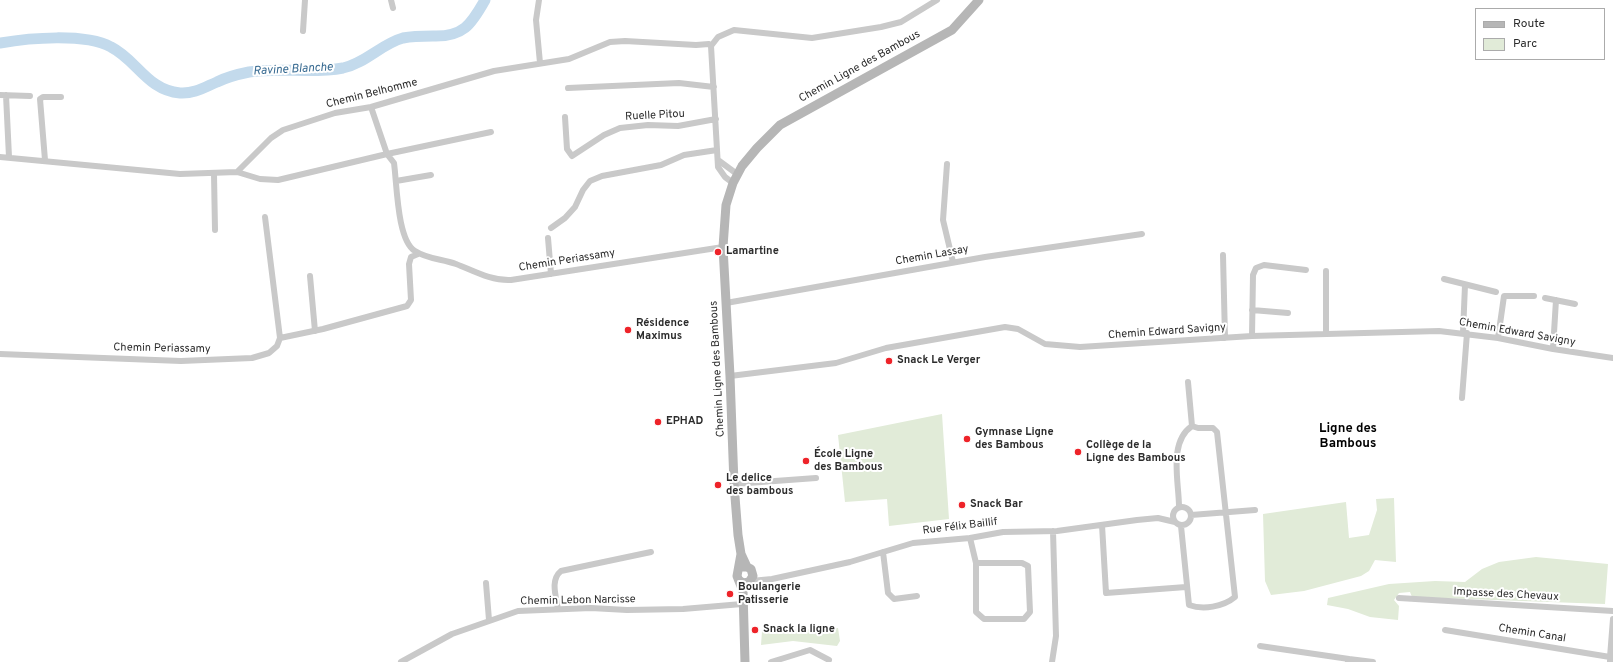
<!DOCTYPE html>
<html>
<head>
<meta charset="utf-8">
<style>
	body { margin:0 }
	#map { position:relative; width:1613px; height:662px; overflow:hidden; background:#fff; font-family:Overpass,sans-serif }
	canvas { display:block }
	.legend { position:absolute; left:1475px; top:8px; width:130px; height:52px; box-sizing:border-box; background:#fff; border:1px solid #ababab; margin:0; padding:5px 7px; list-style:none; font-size:12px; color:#2c2c2c }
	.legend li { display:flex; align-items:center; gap:8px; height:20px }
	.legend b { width:20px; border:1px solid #ababab }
</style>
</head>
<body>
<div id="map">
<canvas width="1613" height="662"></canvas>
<ul class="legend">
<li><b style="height:5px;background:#b6b6b6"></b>Route</li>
<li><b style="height:11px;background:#e1ebd8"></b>Parc</li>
</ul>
</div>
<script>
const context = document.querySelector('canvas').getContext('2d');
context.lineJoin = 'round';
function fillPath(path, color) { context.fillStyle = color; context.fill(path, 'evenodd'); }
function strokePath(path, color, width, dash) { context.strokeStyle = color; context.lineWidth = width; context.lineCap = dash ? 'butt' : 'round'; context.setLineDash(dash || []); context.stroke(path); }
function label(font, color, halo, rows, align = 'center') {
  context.font = font + ' Overpass,sans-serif'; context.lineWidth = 4; context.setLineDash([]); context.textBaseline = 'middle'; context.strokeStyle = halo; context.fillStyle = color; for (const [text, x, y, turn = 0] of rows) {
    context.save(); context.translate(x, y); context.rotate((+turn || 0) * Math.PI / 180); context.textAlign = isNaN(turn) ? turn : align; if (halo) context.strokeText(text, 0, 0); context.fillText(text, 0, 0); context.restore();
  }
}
const green = new Path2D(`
	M942,414L949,519L889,526L887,499L845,502L838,435Z
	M1394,498L1396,562L1375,560L1369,571L1361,576L1304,591L1271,595L1265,581L1263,514L1346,502L1349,538L1369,535L1377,510L1376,499Z
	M1536,557L1608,564L1605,604L1412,597L1410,592L1399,593L1394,600L1399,606L1398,620L1370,617L1348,609L1327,605L1328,598L1389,584L1435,581L1465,582L1482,569L1499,562Z
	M838,628L840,641L837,646L793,641L761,645L762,631Z`);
const river = new Path2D(`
	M0,43C29,38 85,33 111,47C137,60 147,90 180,93C194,94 205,87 217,82C227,77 239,74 249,72C280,67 312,74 343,68C366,63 381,44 403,38C413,36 422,36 433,36C463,37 471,25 485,0`);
const minor = new Path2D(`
	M391,0L393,8
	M539,0L536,20L540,63
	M303,31L305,0
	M711,46L718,37L734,30L812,38L881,27L901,22L937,0
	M568,88L679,83L714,87
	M0,95L30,96
	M6,95L9,157
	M371,107L387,154L394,163C397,184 397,240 415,251C427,259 442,259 456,264C474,271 491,281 511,280L723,247
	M565,117L567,149L572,156L604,135L620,128L648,125L678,126L716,119
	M0,157L180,174L237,172L271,138L283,130L335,113L371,107L494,71L569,59L610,42L625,41L696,45L709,44L711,46L718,167L725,177L733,183
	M45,160L40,99L43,97H61
	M718,160L737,174
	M947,164L943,220L953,262
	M237,172L260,179L278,180L387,154L491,132
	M214,174L215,230
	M396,181L431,175
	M265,217L280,338
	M551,228L565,218L575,207L583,190L590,181L602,176L661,165L684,155L717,150
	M548,238L551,274
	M1223,255L1225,338
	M1326,271V334
	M310,276L315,331
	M1444,279L1496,292
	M1545,298L1575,304
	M726,303L985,257L1142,234
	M1252,310L1288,313
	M1463,333L1465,285
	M1252,336L1253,275L1256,268L1264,265L1306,270
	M1498,338L1504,296H1534
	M1553,349L1556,300
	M0,354L181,361L252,358L269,353L277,346L280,338L323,329L407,306L411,300L409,264L411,257L418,254
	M730,376L836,363L886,348L1005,327L1018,329L1045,344L1080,347L1252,336L1439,331L1498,338L1553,349L1613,358
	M1188,382L1192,426
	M1462,398L1467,333
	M734,484L816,478
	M1173 516a9 9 0 1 1 18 0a9 9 0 1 1-18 0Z
	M1179,507C1179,482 1168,442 1192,426
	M1191,515L1255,510
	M1102,525L1106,593L1186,587
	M1181,526L1189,605C1203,610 1223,607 1235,597L1217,432L1213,428H1198L1192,426
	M970,538L976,563V612L984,619H1024L1030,612L1028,566L1022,563H976
	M883,552L888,593L894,599L917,596
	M751,581L772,579L850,562L913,543L970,538L1003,532L1057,531L1137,520L1158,518L1175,522
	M486,583L489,620
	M1399,598L1613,611
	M558,609C556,596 550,580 561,571L651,552
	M1445,630L1610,657V662
	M1260,646L1349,659
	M1610,657L1613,619
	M401,662L452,634L518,611L591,608L627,610L683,609L742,604
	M771,662L810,650L829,660
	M1052,662L1056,636L1053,531
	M1348,662L1349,659L1373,662`);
const secondary = new Path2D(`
	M741,554L737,576L743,591L745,662
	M747,567L741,554L738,535L734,484L730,376L723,247L726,205L733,183L742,166L757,148L780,125L952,30L979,0
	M739,580L743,583L749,582L753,576L751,569L747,567H742`);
const markers = [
	[718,252,4,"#ee2329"],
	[628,330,4,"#ee2329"],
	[889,361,4,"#ee2329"],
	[658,422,4,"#ee2329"],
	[967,439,4,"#ee2329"],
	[1078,452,4,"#ee2329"],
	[806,461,4,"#ee2329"],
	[718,485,4,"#ee2329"],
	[962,505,4,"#ee2329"],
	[730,594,4,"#ee2329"],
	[755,630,4,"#ee2329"]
];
const streetNames = [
	["Chemin Ligne des Bambous",860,67,-29],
	["Chemin Belhomme",372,94,-14],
	["Ruelle Pitou",655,116,-3],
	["Chemin Lassay",932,256,-10],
	["Chemin Periassamy",567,261,-9],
	["Chemin Edward Savigny",1167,332,-4],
	["Chemin Edward Savigny",1517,333,10],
	["Chemin Periassamy",162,349,1],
	["Chemin Ligne des Bambous",718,369,-93],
	["Rue Félix Baillif",960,527,-7],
	["Impasse des Chevaux",1506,595,3],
	["Chemin Lebon Narcisse",578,601,-1],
	["Chemin Canal",1532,634,9]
];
const poiNames = [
	["Lamartine",726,252],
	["Résidence",636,324],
	["Maximus",636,337],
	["Snack Le Verger",897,361],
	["EPHAD",666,422],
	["Gymnase Ligne",975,433],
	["des Bambous",975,446],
	["Collège de la",1086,446],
	["Ligne des Bambous",1086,459],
	["École Ligne",814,455],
	["des Bambous",814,468],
	["Le delice",726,479],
	["des bambous",726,492],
	["Snack Bar",970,505],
	["Boulangerie",738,588],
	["Patisserie",738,601],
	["Snack la ligne",763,630]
];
const waterNames = [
	["Ravine Blanche",293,70,-3]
];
const quarterNames = [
	["Ligne des",1348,429],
	["Bambous",1348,444]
];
fillPath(green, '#e1ebd8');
strokePath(river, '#c3daec', 11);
strokePath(minor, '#c9c9c9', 6);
strokePath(secondary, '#b6b6b6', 9);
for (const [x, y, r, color] of markers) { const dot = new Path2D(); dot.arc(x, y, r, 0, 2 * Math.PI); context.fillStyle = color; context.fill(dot); strokePath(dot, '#fff', 1.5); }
label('11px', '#2c2c2c', '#fff', streetNames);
label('bold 11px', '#2c2c2c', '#fff', poiNames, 'left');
label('italic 12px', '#376a91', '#fff', waterNames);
label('bold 13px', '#000', '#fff', quarterNames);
</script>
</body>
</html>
